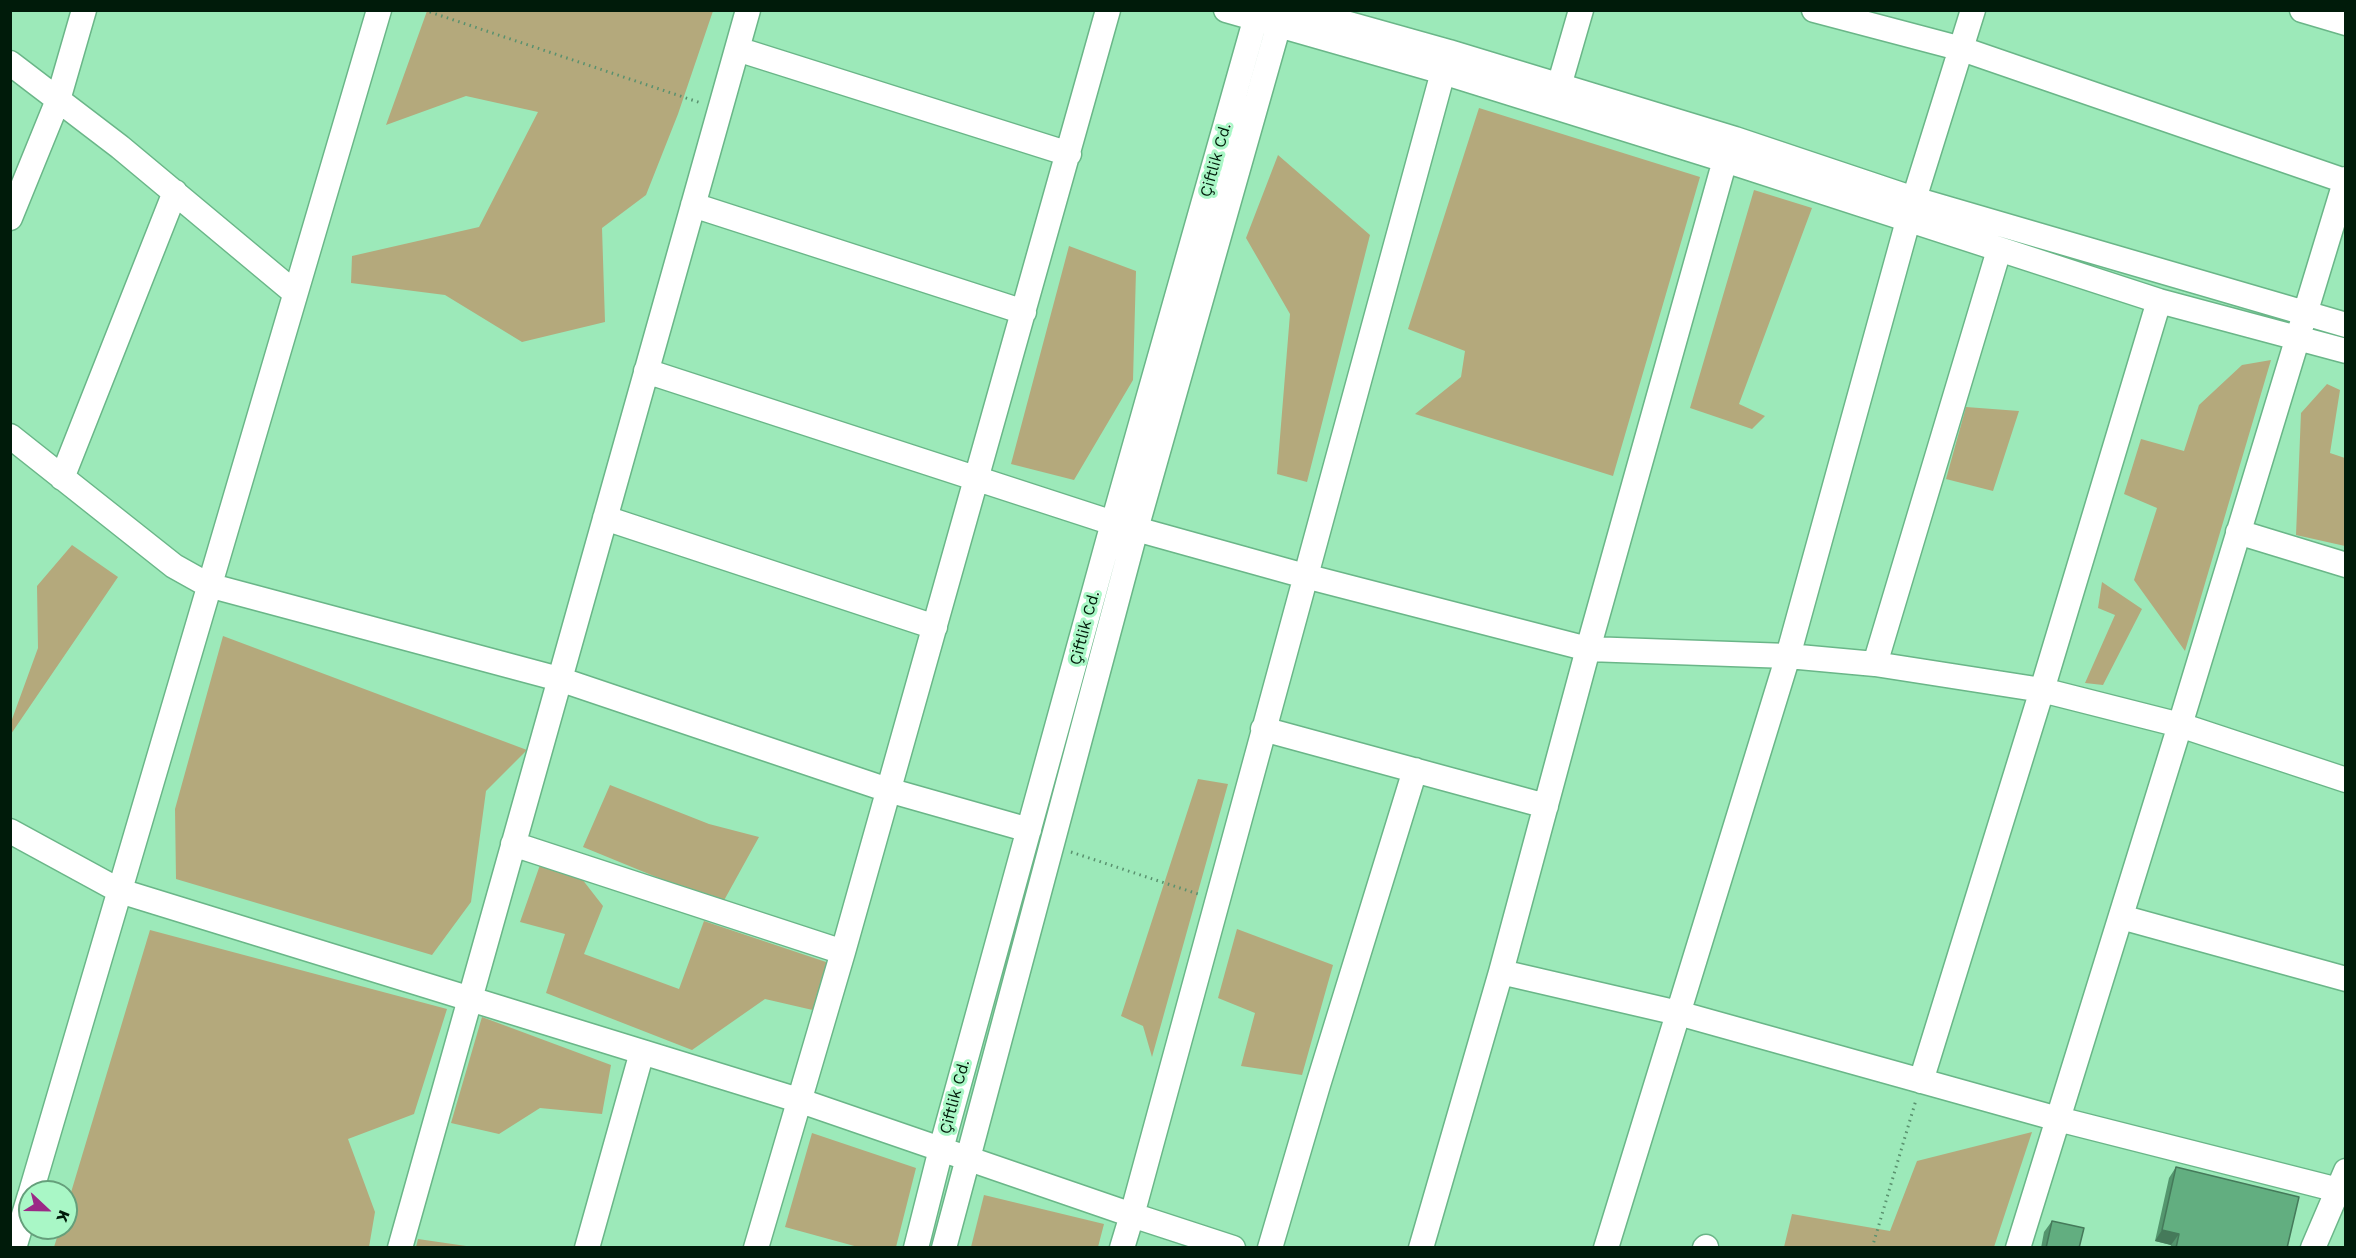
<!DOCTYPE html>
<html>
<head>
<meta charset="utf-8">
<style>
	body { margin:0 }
	#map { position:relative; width:2356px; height:1258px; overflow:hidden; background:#9ce9b9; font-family:"Work Sans",sans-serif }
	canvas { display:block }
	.frame { position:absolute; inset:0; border:12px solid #001b0a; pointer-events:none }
	.north { position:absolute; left:18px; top:1180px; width:60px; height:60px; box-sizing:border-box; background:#a9f7c6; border:2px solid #659f7b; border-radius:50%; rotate:112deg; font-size:16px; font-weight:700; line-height:24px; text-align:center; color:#001b0a }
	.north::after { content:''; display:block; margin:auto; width:21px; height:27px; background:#9b2986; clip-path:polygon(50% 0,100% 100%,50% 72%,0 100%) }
</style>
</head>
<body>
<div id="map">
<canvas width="2356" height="1258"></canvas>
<div class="frame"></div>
<div class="north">K</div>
</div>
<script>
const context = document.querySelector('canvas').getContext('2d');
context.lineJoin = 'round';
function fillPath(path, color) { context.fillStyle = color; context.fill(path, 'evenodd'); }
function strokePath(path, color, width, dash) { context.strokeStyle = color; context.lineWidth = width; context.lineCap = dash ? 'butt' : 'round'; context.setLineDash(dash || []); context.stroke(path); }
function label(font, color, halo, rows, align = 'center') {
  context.font = font + ' "Work Sans",sans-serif'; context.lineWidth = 6; context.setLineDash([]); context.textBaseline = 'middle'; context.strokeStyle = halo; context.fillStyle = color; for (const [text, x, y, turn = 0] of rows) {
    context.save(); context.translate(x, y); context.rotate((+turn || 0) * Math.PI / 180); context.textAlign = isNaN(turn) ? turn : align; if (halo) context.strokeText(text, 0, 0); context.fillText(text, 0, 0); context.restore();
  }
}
const green = new Path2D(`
	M427,11H713L678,114L646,195L602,228L605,322L522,342L445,295L351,283L352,256L479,227L538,112L466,96L386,125Z
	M1479,108L1700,177L1613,476L1415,414L1461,377L1465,351L1408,329Z
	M1278,155L1370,235L1307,482L1277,474L1290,314L1246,238Z
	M1754,190L1812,208L1739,404L1765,416L1752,429L1690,408Z
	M1069,246L1136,271L1133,380L1074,480L1011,464Z
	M2271,360L2185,651L2134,580L2157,508L2124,494L2141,439L2184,451L2199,405L2242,365Z
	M2327,384L2340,390L2330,453L2345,458V546L2296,535L2301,413Z
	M1966,407L2019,411L1993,491L1946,479Z
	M72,545L118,577L11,734V722L38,648L37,586Z
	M2102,582L2142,609L2103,685L2085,683L2115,615L2098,608Z
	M223,636L527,750L486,791L471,902L432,955L176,879L175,809Z
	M1198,779L1228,784L1152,1057L1143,1026L1121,1016Z
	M610,785L709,824L759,837L722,904L583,847Z
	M540,865L582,879L603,906L584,954L679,989L704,921L829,963L817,1011L765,999L692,1050L546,993L565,934L520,922Z
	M1237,929L1333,965L1302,1075L1241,1066L1255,1013L1218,998Z
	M150,930L447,1009L414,1114L348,1139L375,1212L369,1247H54L60,1228H66V1209Z
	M482,1017L611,1065L602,1114L540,1108L499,1134L451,1123Z
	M2032,1132L1994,1247H1784L1792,1214L1890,1231L1917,1161Z
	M812,1133L916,1168L896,1247H858L785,1227Z
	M984,1195L1104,1224L1098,1247H971Z
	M418,1239L473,1247H416Z`);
const path = new Path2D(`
	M424,10L701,103
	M1071,852L1198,894
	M1872,1248L1916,1100`);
const minor = new Path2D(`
	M1226,10L1443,72L1725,160L2159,301L2346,351
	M1299,10L1449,52L1735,139L1914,199L2346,325
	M1814,10L1962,49L2345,181
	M2302,10L2346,23
	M737,49L1069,154
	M10,63L120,147L295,293
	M1559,86L1581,10
	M693,205L1024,312
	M10,218L58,100L84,10
	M646,371L1113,523
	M10,436L174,566L208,585L559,679L888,790L1029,830
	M62,478L175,192
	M605,518L935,627
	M1136,529L1305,576L1588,649L1788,656L1875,664L2042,690L2180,725L2346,780
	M2238,532L2346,565
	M1875,664L1999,250
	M1263,729L1546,806
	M10,831L120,891L798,1100L1132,1215L1122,1248
	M513,844L843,952
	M2121,917L2346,979
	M1501,972L1678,1013L2058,1119L2346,1192
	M1921,1081L2042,690L2159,301
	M31,1192L379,10
	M14,1248L30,1195
	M400,1248L748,10
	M587,1248L642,1052
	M756,1248L843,952L1108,10
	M916,1248L941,1149L1113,523L1258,10
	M944,1248L1136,529L1283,10
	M1233,1248L1132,1215L1443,72
	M1270,1248L1318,1085L1415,770
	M1421,1248L1501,972L1588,649L1725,160
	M1606,1248L1788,656L1914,199L1973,10
	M1705,1248L1706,1247
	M2018,1248L2180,725L2346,179
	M2313,1248L2346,1171`);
const wall = new Path2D(`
	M2176,1167L2287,1248H2170L2171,1245L2155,1241L2169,1178Z
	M2052,1221L2079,1248H2041L2044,1232Z`);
const shadedWall = new Path2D(`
	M2162,1230L2179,1234L2171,1245L2155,1241Z`);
const building = new Path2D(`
	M2176,1167L2299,1197L2287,1248H2176L2179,1234L2162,1230Z
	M2052,1221L2084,1228L2079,1248H2046Z`);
const streetNames = [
	["Çiftlik Cd.",1216,160,-74],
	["Çiftlik Cd.",1085,628,-75],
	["Çiftlik Cd.",955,1097,-75]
];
fillPath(green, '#b4a97c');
strokePath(minor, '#6ab688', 27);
strokePath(path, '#59916e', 3, [1.5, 4.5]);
strokePath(minor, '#fff', 24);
fillPath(wall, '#54966e');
fillPath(shadedWall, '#457a5a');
fillPath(building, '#62ae80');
strokePath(building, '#457a5a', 1.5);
label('16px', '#001b0a', '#a9f7c6', streetNames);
</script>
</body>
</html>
